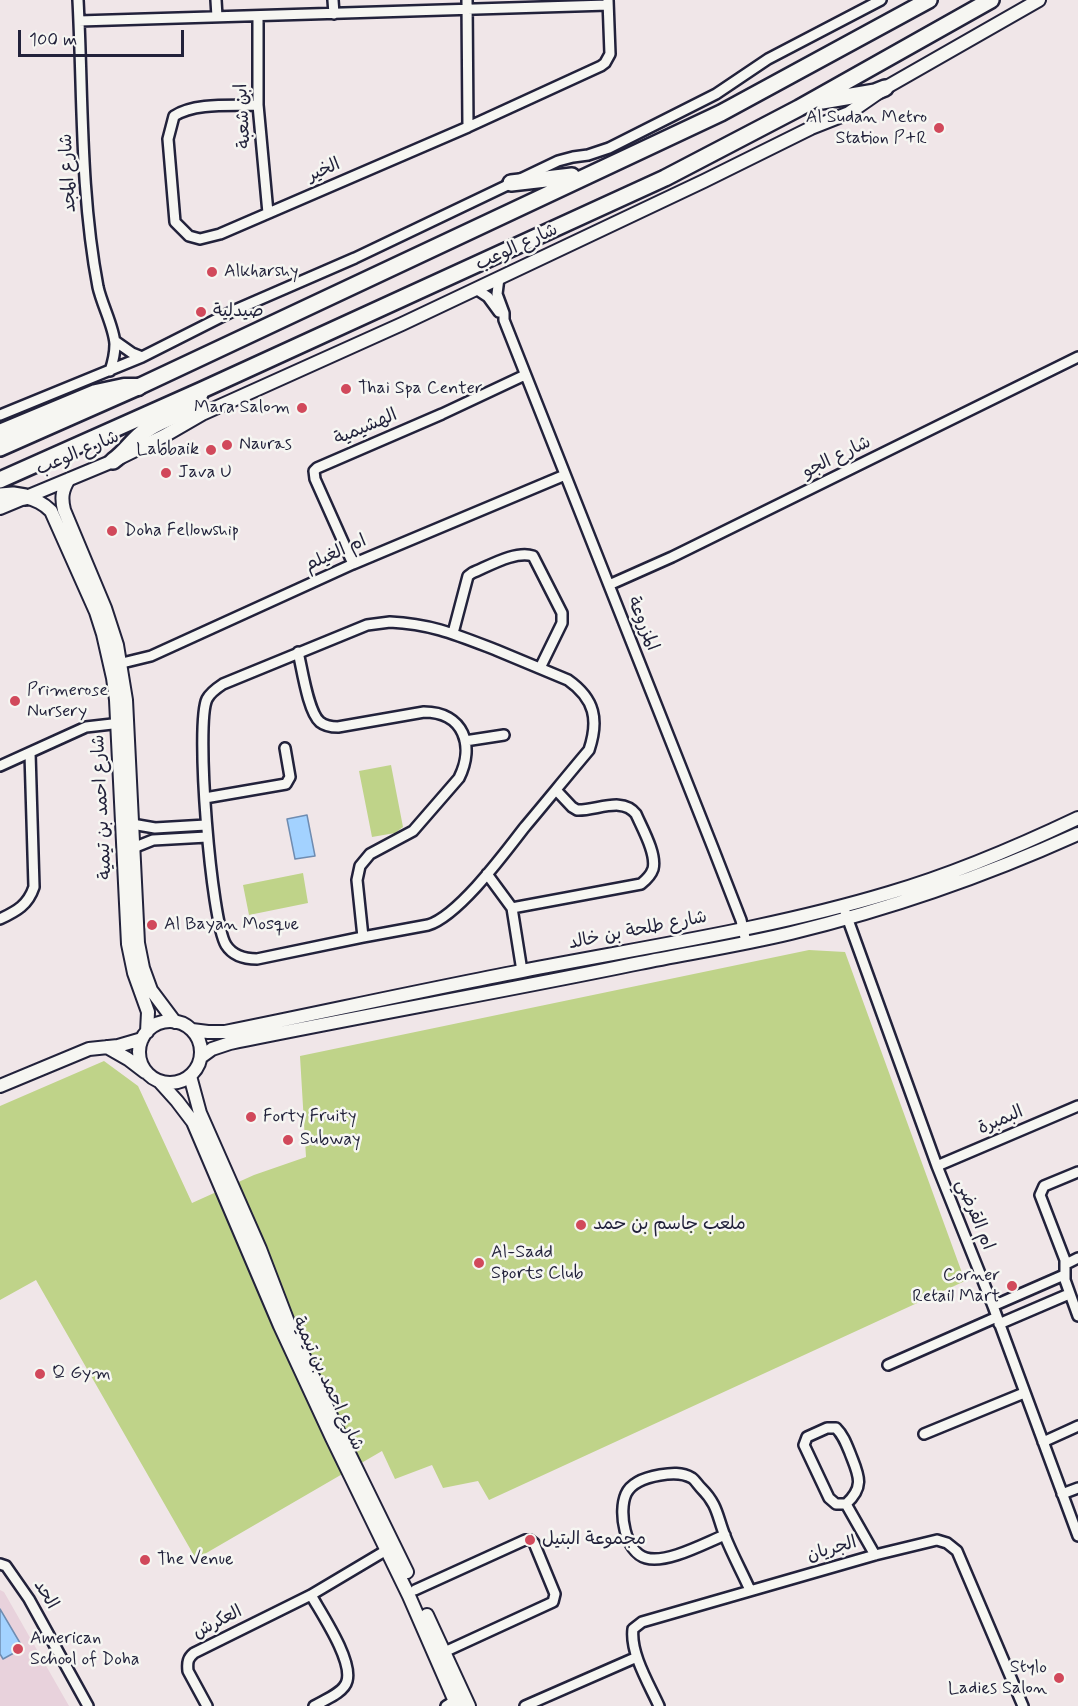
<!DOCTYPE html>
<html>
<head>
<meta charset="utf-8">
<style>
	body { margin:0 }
	#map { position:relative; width:1078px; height:1706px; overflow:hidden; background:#f0e6e8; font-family:Mynerve,sans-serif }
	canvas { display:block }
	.scale { position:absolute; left:18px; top:30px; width:166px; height:27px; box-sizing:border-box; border:3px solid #22223b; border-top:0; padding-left:8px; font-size:18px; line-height:21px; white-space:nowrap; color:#22223b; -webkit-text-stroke:4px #f6f6f2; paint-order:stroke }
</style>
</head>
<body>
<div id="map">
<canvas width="1078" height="1706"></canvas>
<div class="scale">100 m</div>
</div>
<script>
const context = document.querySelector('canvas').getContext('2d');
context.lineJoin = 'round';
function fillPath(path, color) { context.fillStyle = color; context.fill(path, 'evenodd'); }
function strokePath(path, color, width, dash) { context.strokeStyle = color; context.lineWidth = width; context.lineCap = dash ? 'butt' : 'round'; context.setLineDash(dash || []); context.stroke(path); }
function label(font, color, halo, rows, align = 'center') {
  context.font = font + ' Mynerve,"Playpen Sans Arabic",sans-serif'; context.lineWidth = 5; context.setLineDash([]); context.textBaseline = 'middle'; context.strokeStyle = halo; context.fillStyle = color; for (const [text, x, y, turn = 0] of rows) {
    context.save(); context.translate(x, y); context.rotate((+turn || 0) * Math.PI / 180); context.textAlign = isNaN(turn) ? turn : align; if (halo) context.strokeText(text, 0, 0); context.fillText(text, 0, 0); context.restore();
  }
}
const built = new Path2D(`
	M0,1590L4,1592L69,1706H0Z`);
const green = new Path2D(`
	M391,765L403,827L395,833L372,837L359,771Z
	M303,873L308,903L249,915L243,885Z
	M809,950L845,952L965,1281L489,1500L478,1481L443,1488L432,1465L395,1479L382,1451L196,1559L36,1280L0,1300V1106L104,1061L138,1086L192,1203L254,1175L306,1157L300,1056Z`);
const water = new Path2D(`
	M307,815L315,856L295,859L287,819Z
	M0,1609L23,1648L3,1659L0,1654Z`);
const minor = new Path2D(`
	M78,0C83,96 80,193 98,287C102,305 114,327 115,344C115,353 113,362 110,371
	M216,0L217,17
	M333,0L334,14
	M467,0L468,127
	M258,16V105L268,213
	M79,21L608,5
	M258,105C233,106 195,102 174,116L168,139L175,222L189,236L200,239L220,234L468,127L601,66L605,63L610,54L608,0
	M499,278L497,294L504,313V320L713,848L741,920L746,942
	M476,289L488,297L499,312
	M115,341L132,353L142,357
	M0,415L142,357L233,311L355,258L558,161L573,157L588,155L609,148L716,94L768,59L881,0
	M353,564L315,479L314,471L317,468L442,414L525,375
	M609,585L672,557L1078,357
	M390,622C432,624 457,635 496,650C520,660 544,670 568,680C595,699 599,720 589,750C567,776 546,802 524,828C504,854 458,916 428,925L363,937L257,959C244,959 233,956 226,945C211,921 195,723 207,699C210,693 217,688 223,684L367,625Z
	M453,633L468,576L472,573C489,566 516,550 533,556L562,613V623L540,668
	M298,652C302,668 308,712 320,722C325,726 331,727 338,727L424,712C464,712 475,746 459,778L413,831L370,854L360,866L357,880L363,937
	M114,665L151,656L353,564L565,475
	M465,741L504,735
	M0,766L86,727L121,723
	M205,798L286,784L290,777L285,748
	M132,824L155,828L206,825
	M133,848L153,840L207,837
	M487,874L512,908L522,971
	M843,906L937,1166L993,1306L1078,1536
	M512,908L641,884C646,880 651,875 653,869C657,854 642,828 636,814C622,796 596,811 577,810L572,807L556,790
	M0,919C17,911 28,905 34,887L30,753
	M937,1166L1078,1106
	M1078,1172L1044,1186L1040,1195L1065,1260V1280L1078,1316
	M1066,1264L1078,1258
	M993,1306L1064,1275
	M999,1324L1069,1294
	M888,1365L997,1317
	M827,1428H836C843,1435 846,1443 850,1453C858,1474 866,1486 846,1504H836L829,1498L804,1445L807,1437Z
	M924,1434L1024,1393
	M1043,1442L1078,1426
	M1062,1494L1078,1488
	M846,1504L875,1555
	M725,1535C705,1543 667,1564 646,1558C625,1552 618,1512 626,1494C632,1481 648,1477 660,1475C671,1473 682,1472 692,1478C695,1480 698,1485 701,1488C718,1505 717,1516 725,1536C732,1554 742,1572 750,1590
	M0,1564L6,1566L29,1599L88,1706
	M415,1590L525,1540H530L534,1543L555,1594L553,1602L440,1654
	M311,1595C321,1613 353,1660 347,1681C344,1693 324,1700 314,1706
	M207,1706L188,1671C187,1662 188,1658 194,1653L311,1595L390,1548
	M446,1706L459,1698
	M525,1706L637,1657
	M659,1706C649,1684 630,1653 633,1629L642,1622L875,1555L937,1540L947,1543L957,1551L1023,1706`);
const tertiary = new Path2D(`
	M69,479C62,490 61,498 64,510L105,608L117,645L126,700L138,943L143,968L151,990L175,1022
	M25,497C36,500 43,503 51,511L96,612L103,634L113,678L116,700L128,944L134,973L148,1012L147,1032
	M0,508L113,461L164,436L202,414L402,324L704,181L811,128L849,113L885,88L1039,0
	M139 1052a31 31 0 1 1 62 0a31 31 0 1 1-62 0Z
	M192,1030L208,1032H225C324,1012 423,990 522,971C645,947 769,929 889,893C954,874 1017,847 1078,818
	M107,1047L128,1059L145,1072
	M201,1057L212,1049L230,1043C367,1015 504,991 640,963C690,953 741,945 791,933C890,909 985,876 1078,834
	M190,1076L200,1113L260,1249L288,1322L338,1431L407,1572
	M159,1081L177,1101L193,1122L280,1326L332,1438L409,1596L457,1706
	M0,1086L89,1049L118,1046L142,1039
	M427,1615L469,1706`);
const primary = new Path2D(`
	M822,101L875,92L885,88
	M511,183L572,176
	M0,448L138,387L721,113L929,0
	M113,461C126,452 133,439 145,431C165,416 184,418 200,394
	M0,480L202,390L665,178L799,108L991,0
	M0,496L13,495L25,497`);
const trunk = new Path2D(`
	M0,433L96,393L124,387H138`);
const markers = [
	[939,128,6,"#d1495b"],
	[212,272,6,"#d1495b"],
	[201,312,6,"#d1495b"],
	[346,389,6,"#d1495b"],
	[302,408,6,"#d1495b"],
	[227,445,6,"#d1495b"],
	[211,450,6,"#d1495b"],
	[166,473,6,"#d1495b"],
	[112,531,6,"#d1495b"],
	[15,701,6,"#d1495b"],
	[152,925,6,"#d1495b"],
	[251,1117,6,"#d1495b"],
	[288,1140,6,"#d1495b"],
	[581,1225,6,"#d1495b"],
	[479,1263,6,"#d1495b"],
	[1012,1286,6,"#d1495b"],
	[40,1374,6,"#d1495b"],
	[530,1540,6,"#d1495b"],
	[145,1560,6,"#d1495b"],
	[18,1649,6,"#d1495b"],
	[1059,1678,6,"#d1495b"]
];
const streetNames = [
	["ابن شعبة",244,116,-93],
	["الخير",324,171,-23],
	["شارع المجد",69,173,-93],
	["شارع الوعب",517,248,-25],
	["الهشيمية",366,428,-23],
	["شارع الوعب",78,454,-23],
	["شارع الجو",837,458,-26],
	["ام الغيلم",336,554,-24],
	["المزروعة",642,624,68],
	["شارع احمد بن تيمية",103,807,-93],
	["شارع طلحة بن خالد",638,931,-11],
	["البمبرة",1001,1121,-23],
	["ام القرضي",974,1215,68],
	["شارع احمد بن تيمية",327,1384,65],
	["الجريان",832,1550,-16],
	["الحد",45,1595,59],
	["العكرش",218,1623,-27]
];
const poiNames = [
	["Al Sudan Metro",927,118,"right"],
	["Station P+R",927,139,"right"],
	["Alkharshy",224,272],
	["صيدلية",213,312],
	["Thai Spa Center",358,389],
	["Mara Salom",290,408,"right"],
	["Nauras",239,445],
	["Labbaik",199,450,"right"],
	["Java U",178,473],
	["Doha Fellowship",124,531],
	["Primerose",27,691],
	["Nursery",27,712],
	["Al Bayan Mosque",164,925],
	["Forty Fruity",263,1117],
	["Subway",300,1140],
	["ملعب جاسم بن حمد",593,1225],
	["Al-Sadd",491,1253],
	["Sports Club",491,1274],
	["Corner",1000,1276,"right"],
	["Retail Mart",1000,1297,"right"],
	["Q Gym",52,1374],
	["مجموعة البتيل",542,1540],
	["The Venue",157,1560],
	["American",30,1639],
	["School of Doha",30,1660],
	["Stylo",1047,1668,"right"],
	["Ladies Salon",1047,1689,"right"]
];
fillPath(built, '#e8d2dc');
fillPath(green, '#bfd389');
fillPath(water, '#a3d2ff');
strokePath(water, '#6f8cb1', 1.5);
strokePath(minor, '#22223b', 14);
strokePath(tertiary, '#22223b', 16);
strokePath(primary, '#22223b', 20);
strokePath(trunk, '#22223b', 21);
strokePath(minor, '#f6f6f2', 9);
strokePath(tertiary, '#f6f6f2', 12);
strokePath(primary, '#f6f6f2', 15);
strokePath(trunk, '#f6f6f2', 16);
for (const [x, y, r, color] of markers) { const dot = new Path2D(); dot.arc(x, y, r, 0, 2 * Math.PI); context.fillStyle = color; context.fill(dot); strokePath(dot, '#f6f6f2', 2); }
label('18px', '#22223b', '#f6f6f2', streetNames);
label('18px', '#22223b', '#f6f6f2', poiNames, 'left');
</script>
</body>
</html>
